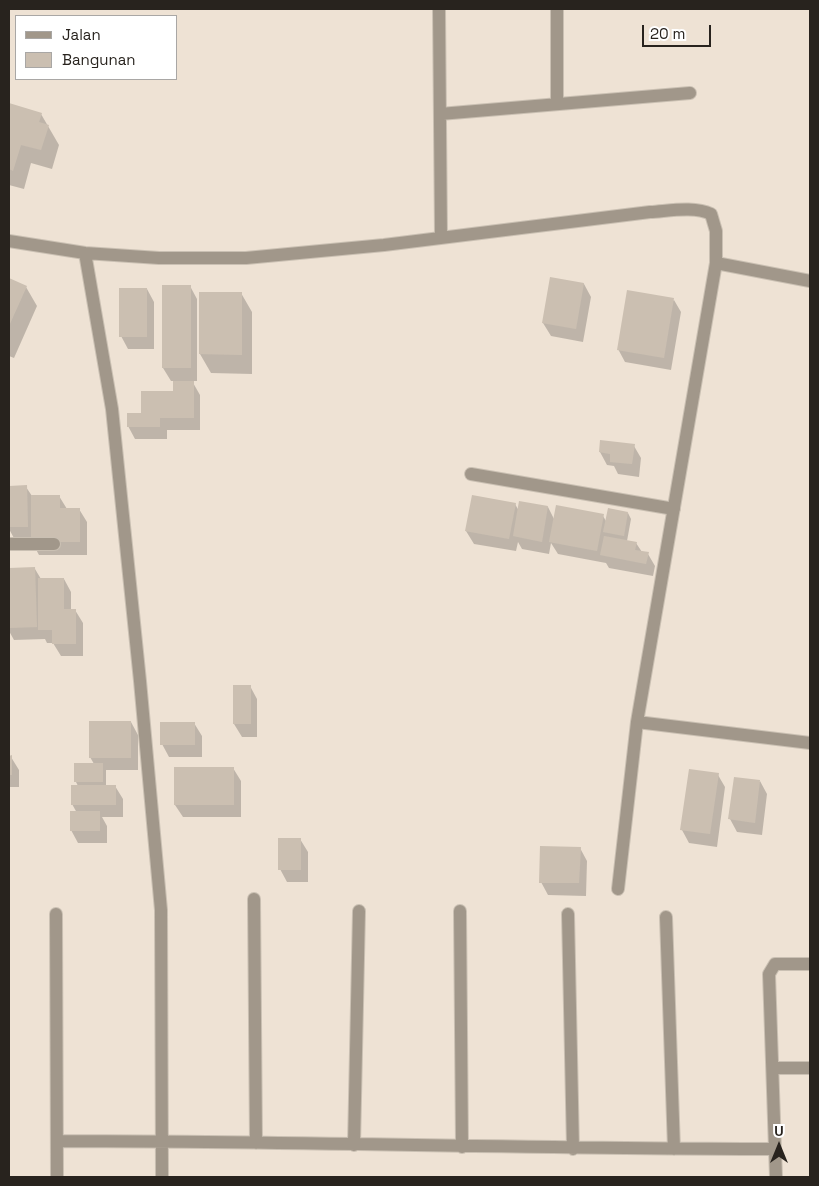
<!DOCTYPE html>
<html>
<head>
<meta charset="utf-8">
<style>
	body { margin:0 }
	#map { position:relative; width:819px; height:1186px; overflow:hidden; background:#eee2d4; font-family:"Space Grotesk",sans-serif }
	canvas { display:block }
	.frame { position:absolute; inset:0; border:10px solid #28231e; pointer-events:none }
	.legend { position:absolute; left:15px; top:15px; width:162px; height:65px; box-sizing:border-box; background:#fff; border:1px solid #a9a7a5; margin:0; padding:6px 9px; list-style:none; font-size:15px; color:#28231e }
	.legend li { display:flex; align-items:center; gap:10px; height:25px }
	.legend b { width:25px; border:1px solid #a9a7a5 }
	.north { position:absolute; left:754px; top:1121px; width:50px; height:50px; -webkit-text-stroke:4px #fff; paint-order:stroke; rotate:0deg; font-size:14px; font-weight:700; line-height:20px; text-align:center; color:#28231e }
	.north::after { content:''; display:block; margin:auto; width:18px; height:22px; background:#28231e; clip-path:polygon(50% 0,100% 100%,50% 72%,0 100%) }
	.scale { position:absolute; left:642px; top:25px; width:69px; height:22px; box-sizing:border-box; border:2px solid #28231e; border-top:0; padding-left:6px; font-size:15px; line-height:18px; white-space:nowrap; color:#28231e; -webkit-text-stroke:4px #fff; paint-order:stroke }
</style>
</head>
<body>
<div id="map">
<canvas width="819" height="1186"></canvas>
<div class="frame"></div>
<ul class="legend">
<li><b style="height:6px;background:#a1978a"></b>Jalan</li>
<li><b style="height:14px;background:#cbbfb1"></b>Bangunan</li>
</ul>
<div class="north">U</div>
<div class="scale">20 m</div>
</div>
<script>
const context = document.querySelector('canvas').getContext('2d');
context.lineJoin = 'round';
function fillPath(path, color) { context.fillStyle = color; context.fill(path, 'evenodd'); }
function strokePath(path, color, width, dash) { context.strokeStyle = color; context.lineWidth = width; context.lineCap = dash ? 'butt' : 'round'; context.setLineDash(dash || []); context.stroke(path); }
const shadow = new Path2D(`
	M9,104L41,114L59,145L52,169L31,163L24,189L9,185Z
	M551,278L584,284L591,297L583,342L551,336L543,323Z
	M9,279L26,287L37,306L14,358L9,356Z
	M190,286L197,299V381H192L200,395V430H167V439H135L128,426L142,414L175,392V381H171L163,368Z
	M147,289L154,302V349H128L121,336Z
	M241,293L252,312V374L211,373L200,354Z
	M674,300L681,312L671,370L625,362L618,349Z
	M634,446L641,458L639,477L618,474L614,466L607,465L600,452Z
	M9,487H26L32,496H59L67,509H79L87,522V555H39L32,542L15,540L9,529Z
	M515,504L519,511L548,507L554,519L603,516L606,521L628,513L631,519L627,541L636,543L642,552L648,554L655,566L653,576L609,568L606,563L558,554L551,543L549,554L522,549L518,542L516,551L474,544L466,531Z
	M9,569H35L41,579H64L71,592V610H75L83,623V656H61L53,643H47L45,639L14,640L9,631Z
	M250,686L257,699V737H242L234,724Z
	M131,722L138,735V770H106V786H115L123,799V817H102L107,826V843H78L71,830L77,813L72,804L78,786L76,782L94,764L90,757Z
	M194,723L202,736V757H169L162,744Z
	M9,757H11L19,770V787H9Z
	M233,768L241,781V817H183L175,805Z
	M718,775L725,787L717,847L689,843L682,830Z
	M760,781L767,794L762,835L737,832L730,819Z
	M300,839L308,852V882H287L280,869Z
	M580,848L587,861L586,896L548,895L541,882Z`);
const building = new Path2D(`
	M9,103L42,113L39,122L49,125L41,150L21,145L13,171L9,169Z
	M550,277L584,283L576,329L542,323Z
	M9,278L27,286L9,326Z
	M162,285H191V368H162Z
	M119,288H147V337H119Z
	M627,290L674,298L664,358L617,350Z
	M199,292H242V355L199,354Z
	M173,381H194V418H160V427H127V413H141V391H173Z
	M600,440L635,444L632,464L610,462V454L599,452Z
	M27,485L28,527H9V486Z
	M31,495H60V508H80V542H31Z
	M472,495L516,503L509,539L465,531Z
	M519,501L548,506L542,542L513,536Z
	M556,505L604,514L597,551L549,542Z
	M608,508L628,512L624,536L603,532Z
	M604,536L637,542L635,550L649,552L646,564L600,555Z
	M35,567L37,627L9,628V568Z
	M38,578H64V609H76V644H52V630H38Z
	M233,685H251V724H233Z
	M89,721H131V758H89Z
	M160,722H195V745H160Z
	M12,755V775H9V756Z
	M74,763H103V782H74Z
	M174,767H234V805H174Z
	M689,769L719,773L710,834L680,830Z
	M734,777L760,780L755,823L728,819Z
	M71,785H116V805H71Z
	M70,811H100V831H70Z
	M278,838H301V870H278Z
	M540,846L581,847L579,883H539Z`);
const minor = new Path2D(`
	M439,9L441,238
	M557,9V104
	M440,114L690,93
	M9,241L85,253L159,258H246L384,245L650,212C669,211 694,206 711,214L716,231V263L637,722L618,889
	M85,253L112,409L140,681L161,910L162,1177
	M716,263L810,281
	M471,474L674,509
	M9,544H54
	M637,722L810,743
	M254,899L256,1143
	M460,911L462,1147
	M56,914L57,1177
	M568,914L573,1149
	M666,917L674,1149
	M773,1068H810
	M57,1141C296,1141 536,1149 775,1149L769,974L775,964H810
	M354,1145L359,911
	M775,1149L776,1177`);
fillPath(shadow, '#0003');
fillPath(building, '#cbbfb1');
strokePath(minor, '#cac0b3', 14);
strokePath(minor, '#a1978a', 12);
</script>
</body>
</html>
